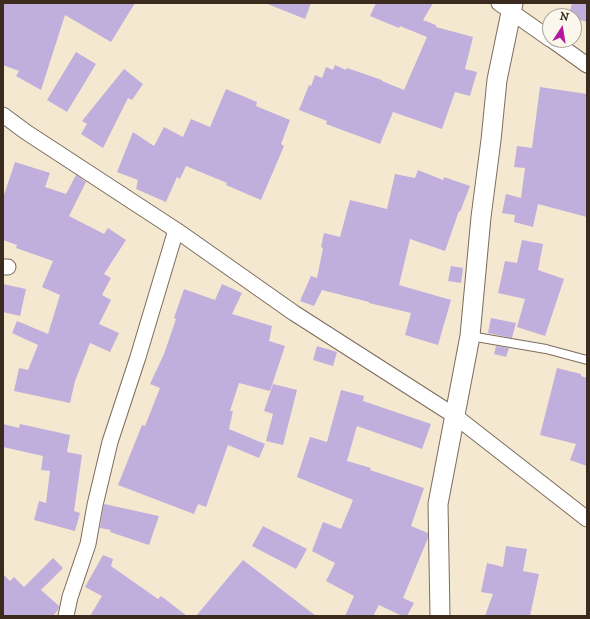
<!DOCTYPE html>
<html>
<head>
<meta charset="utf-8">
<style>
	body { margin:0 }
	#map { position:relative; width:590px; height:619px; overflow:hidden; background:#f5e8d1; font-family:"IM FELL DW Pica",serif }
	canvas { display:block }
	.frame { position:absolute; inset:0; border:4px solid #3b2a1e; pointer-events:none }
	.north { position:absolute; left:542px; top:8px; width:40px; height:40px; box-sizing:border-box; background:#fbf7ec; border:1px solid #aea59a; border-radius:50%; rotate:12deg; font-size:11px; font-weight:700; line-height:16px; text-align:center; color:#3b2a1e }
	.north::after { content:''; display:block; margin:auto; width:14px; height:18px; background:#b5179e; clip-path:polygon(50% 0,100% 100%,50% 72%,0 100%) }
</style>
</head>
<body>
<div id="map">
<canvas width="590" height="619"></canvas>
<div class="frame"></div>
<div class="north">N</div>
</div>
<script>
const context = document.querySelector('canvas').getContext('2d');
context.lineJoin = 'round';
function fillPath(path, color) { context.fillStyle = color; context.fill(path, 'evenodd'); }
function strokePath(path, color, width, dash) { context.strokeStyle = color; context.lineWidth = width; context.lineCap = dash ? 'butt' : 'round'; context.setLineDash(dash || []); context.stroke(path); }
const building = new Path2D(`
	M3,3H135L111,42L65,15L41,90L16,76L19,71L3,65Z
	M265,3H311L305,19Z
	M376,3H433L423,20L436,25V27L473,37L465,69L477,72L470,96L455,92L442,129L393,112L380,144L326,124L327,121L299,110L309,85L311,86L315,75L322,78L326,67L333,70L335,65L346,70L347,68L382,80V81L404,90L427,37L400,26L399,28L370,16Z
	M572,3H587V22L574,18V16H569Z
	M76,52L96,64L67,112L47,100Z
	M124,69L143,84L132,100L128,98L103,148L81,134L87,124L82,121Z
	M540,87L587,94V217L538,204L533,227L514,222L515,215L502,213L506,194L521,198L525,168L514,167L517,146L532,148Z
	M226,89L257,102L256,106L290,120L281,144L284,146L261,200L226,185L227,183L186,166L180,179L177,177L166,202L136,189L138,180L117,172L133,132L154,146L164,127L183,137L191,119L210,127Z
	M15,162L50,173L45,187L66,194L76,175L86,182L69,216L104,234L108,228L126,240L104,274L111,278L102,295L111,300L99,324L119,333L110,352L90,343L75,381L70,403L14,391L19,368L28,370L38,345L12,333L17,321L48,334L60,295L42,287L53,261L16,248L17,245L3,240V198Z
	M418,170L443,180L444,177L470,186L460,212L459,211L445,251L410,239L399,285L451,300L438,345L405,335L411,313L369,303V302L322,290L314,306L300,301L311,276L317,278L323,248L321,247L324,233L340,237L350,200L387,209L395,174L415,178Z
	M522,240L543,244L538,270L564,279L545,336L517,327L525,299L498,293L505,261L517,263Z
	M451,266L463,268L461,283L448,281Z
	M3,284L26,289L20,316L3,312Z
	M222,284L242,293L232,314L272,326L269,341L285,346L270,391L239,383L230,411H233L229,429L265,444L259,458L228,445L206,507L198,504L194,514L118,485L142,425L145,426L160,388L150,384L164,354L176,319L174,318L184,289L215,300Z
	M491,318L516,323L512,338L488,333Z
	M317,346L337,352L333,366L313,360Z
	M496,346L509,348L506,357L494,354Z
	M557,368L581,374V376L587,378V466L570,460L576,444L540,435Z
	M273,384L297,390L283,445L266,441L273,414L264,411Z
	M341,390L364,396L363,401L431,424L422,449L357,426L347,461L371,468L370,470L424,488L411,526L428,533V538L403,598L414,603L407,616H402L379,605L373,616H345L354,596L326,581L335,563L312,551L323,522L341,529L353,500L297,477L310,437L327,442Z
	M3,424L19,428L20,424L70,435L67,452L82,455L74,511L80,513L75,531L34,520L39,501L46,503L50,471L41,470L43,456L3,447Z
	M104,504L159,516L149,545L110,532L111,530L100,528Z
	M263,526L307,549L296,569L252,546Z
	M506,546L527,549L523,571L539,574L530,616H485L493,594L481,592L487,563L503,567Z
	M103,555L113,559L111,566L158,599L161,596L187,616H90L102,596L85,587Z
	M53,558L63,568L41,590L59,606L58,610L53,616H3V574L10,581L14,577L24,587Z
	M243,560L316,616H196Z`);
const service = new Path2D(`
	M470,336L546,349L587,360`);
const minor = new Path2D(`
	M499,3L550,39
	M552,40L587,65
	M3,115L26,132L176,230L294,313L455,416L587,519
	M3,267H8
	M66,616L70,597L88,544L95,505L110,442L138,357L176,230`);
const tertiary = new Path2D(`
	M440,616L438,504L470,336L481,217L491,140L497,80L513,3`);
fillPath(building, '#c0afdc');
strokePath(service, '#7c6c5d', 10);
strokePath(minor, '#7c6c5d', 17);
strokePath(tertiary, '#7c6c5d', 21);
strokePath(service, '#fff', 8);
strokePath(minor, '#fff', 15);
strokePath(tertiary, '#fff', 19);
</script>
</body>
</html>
